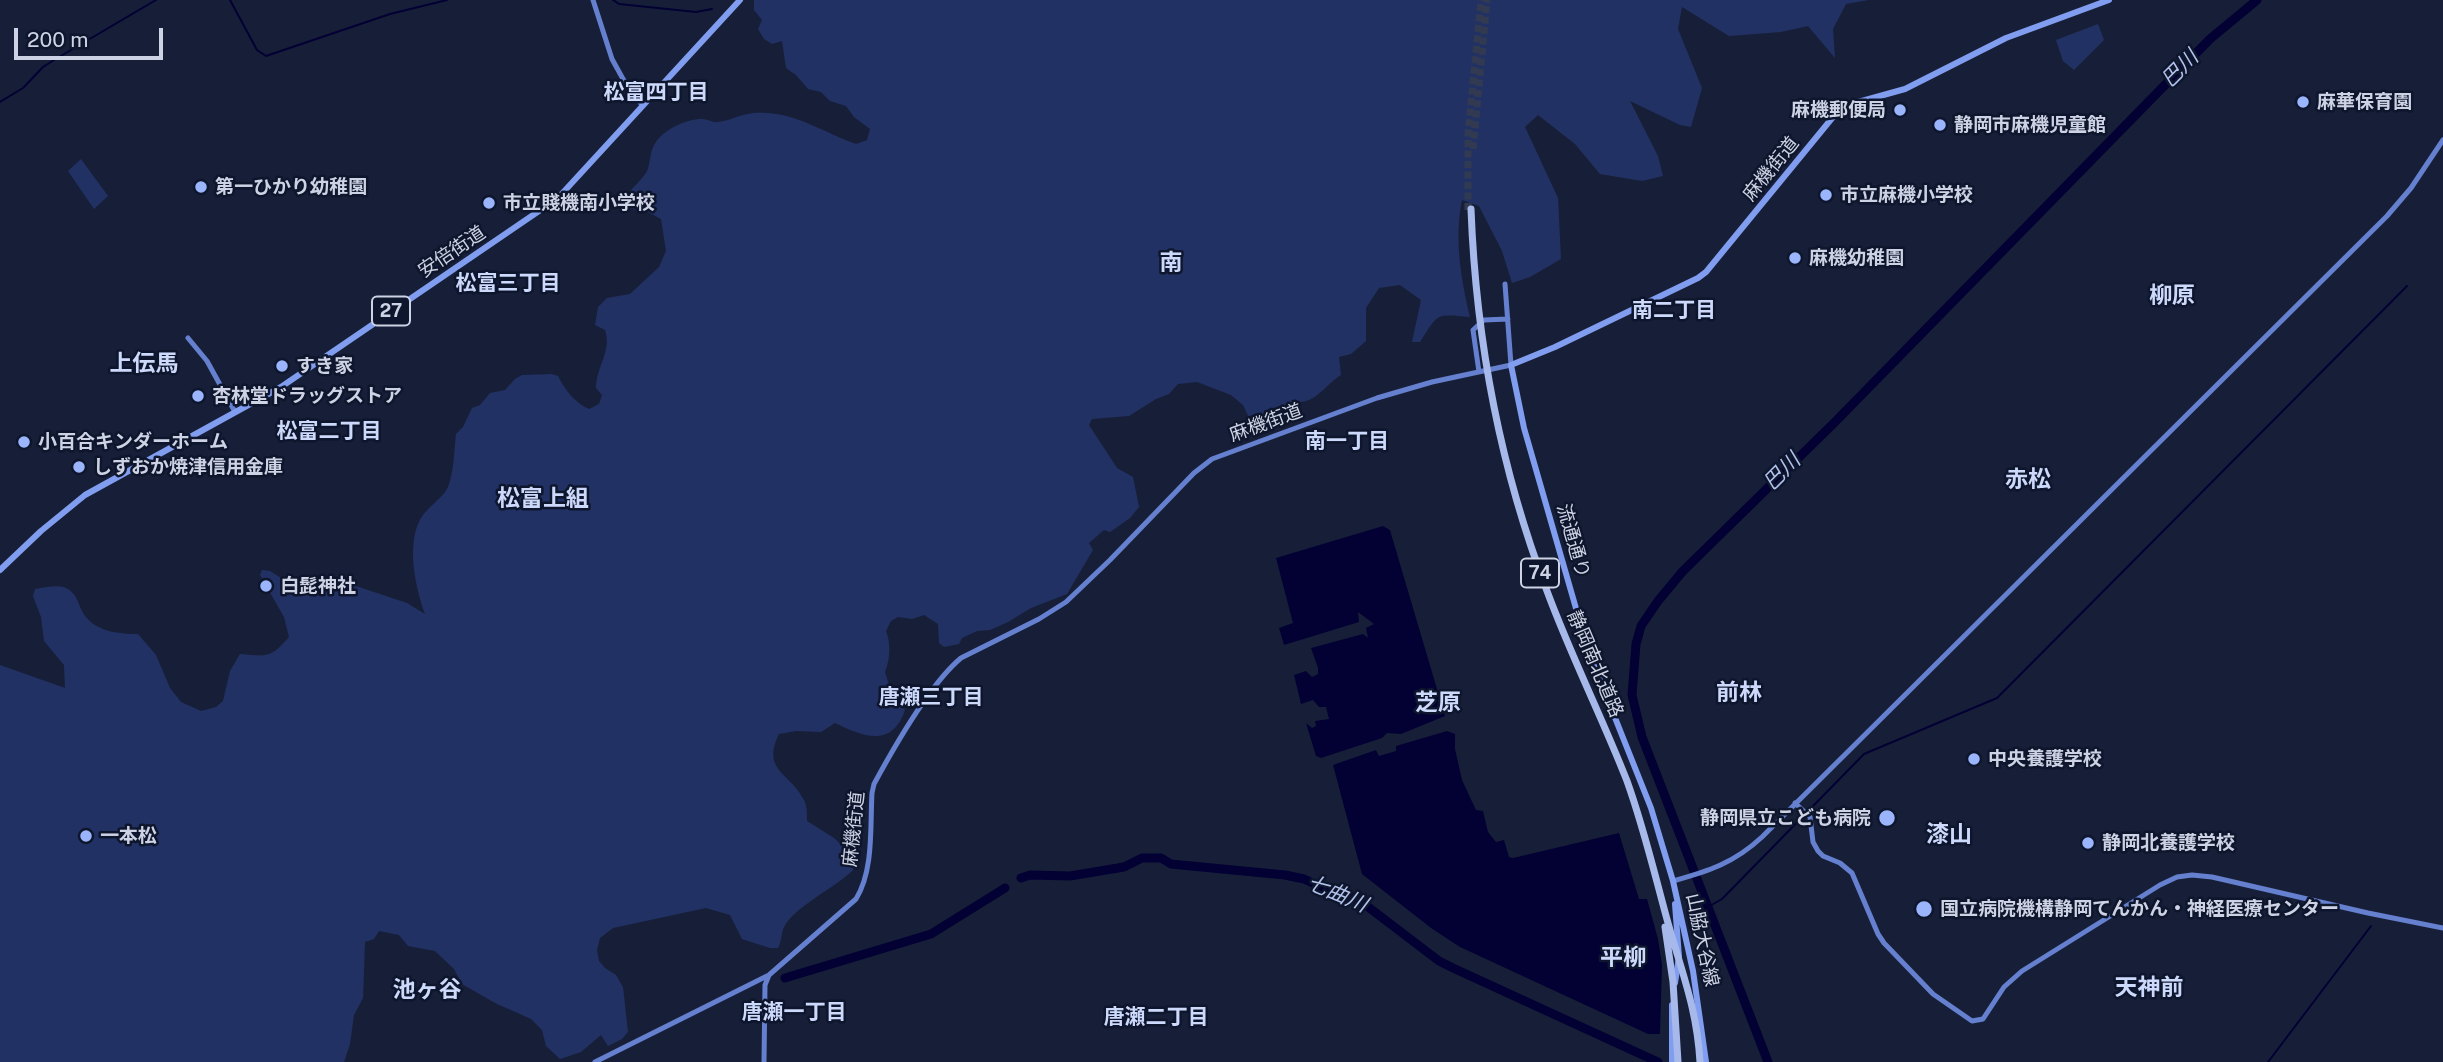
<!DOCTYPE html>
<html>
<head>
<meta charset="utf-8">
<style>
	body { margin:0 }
	#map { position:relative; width:2443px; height:1062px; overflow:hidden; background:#171f38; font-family:"Public Sans",sans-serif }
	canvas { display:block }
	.scale { position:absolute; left:14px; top:28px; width:149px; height:32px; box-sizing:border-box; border:4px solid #cdd3e4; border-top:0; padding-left:9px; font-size:21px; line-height:24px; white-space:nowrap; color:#cdd3e4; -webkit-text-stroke:5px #0e162d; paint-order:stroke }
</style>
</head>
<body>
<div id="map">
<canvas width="2443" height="1062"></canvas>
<div class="scale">200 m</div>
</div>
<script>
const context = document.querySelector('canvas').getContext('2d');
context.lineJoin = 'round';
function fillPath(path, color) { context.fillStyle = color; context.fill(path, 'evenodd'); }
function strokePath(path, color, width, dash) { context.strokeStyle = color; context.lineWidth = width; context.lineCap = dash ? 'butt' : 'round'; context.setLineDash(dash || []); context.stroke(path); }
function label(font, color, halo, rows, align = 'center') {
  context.font = font + ' "Public Sans","Noto Sans JP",sans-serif'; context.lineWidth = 5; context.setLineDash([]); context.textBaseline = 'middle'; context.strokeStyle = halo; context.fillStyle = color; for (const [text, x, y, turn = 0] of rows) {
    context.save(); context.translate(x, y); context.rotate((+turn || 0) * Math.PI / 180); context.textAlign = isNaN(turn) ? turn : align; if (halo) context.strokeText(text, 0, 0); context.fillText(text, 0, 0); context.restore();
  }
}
const green = new Path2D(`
	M754,0H1869L1846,4L1833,29L1835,58L1808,26L1781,32L1729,36L1682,7L1678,29L1702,88L1691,127L1680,125L1630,101L1658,156L1663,176L1642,181L1600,174L1575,144L1538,115L1525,127L1558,198L1561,259L1530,277L1512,283L1502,251L1479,206L1462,200C1454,238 1461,280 1470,317C1436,314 1439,312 1420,342H1412L1421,300L1400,285L1379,288L1366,308V341L1351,354L1339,357L1341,375C1326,384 1316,403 1298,402L1274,426L1263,429L1252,424L1243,405L1231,395L1197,382L1178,384L1169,394L1156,399L1129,416L1092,419L1089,425L1117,468L1133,477L1139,507L1130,518L1110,532L1104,530L1089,543L1093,550L1067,594L1031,608L1008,622L990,630L977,631L962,638L959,644L944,647L939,643L938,624L924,615L912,619L898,617L891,621L886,631C891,643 890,660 885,672L889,685L905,710C892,748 864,737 835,723L821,732L796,731L779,734C761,771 790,772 804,800C807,806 807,814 807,821L834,838L851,854L853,870C836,887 793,908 784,927C781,933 782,941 778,948H770L742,939L730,915L706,908L613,928L600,938L597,950L599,961L605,968L616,975L623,987L628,1032L622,1039L608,1046L601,1035L581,1052L560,1059L546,1046L542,1030L531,1019L495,1003L462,984L454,969L435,951L408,946L399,935L379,931L374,939L365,942L363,998L354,1015L350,1044L344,1062H0V665L65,688L64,665L44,641L41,617L33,596L35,589C43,588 55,585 63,587C79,592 77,606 86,617C98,632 120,634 138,634L156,655L170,688L181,702L201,711L216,707L223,701L230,671L240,654C267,656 270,659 289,637L284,617L260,575L262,570L270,571L284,580L318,591L350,584L407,603L425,614C415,587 405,540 423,515C430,505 443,498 448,487C454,471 454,451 456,434L463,427L472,408L480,405L490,393L505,390L515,379L522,375L552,374L558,376C565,390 575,403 589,409L599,404L602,395L596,388C596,367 612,352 605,330L595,325L598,307L607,298L630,294L659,267L666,251L661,219L648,212L622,207C626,191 637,186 646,173C651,164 649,151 656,142C665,129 686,119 702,119C708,119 713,123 718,122C730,121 740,114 754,113C793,110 822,132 856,144L867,140L870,129L854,117L846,106L830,101L821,92L808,89L796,75L786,68L782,41L772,44L764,39L758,29L762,20L754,10Z
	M2098,24L2104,40L2074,70L2063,61L2056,40Z
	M81,159L108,196L94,209L68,171Z`);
const water = new Path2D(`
	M1383,526L1390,530L1392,537L1445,716L1401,734L1387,733L1382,738L1321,758L1316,756L1306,723L1312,728L1316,726L1315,721L1329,719L1326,707H1319L1313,700L1301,704L1294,675L1306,671L1312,677L1318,674V668L1311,648L1363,634L1368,638L1366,628L1374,624L1358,612L1359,622L1284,645L1279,628L1293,623L1276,558Z
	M1447,731L1455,734V749L1462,780L1476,810L1483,811L1488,832L1496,842L1504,840L1509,857L1513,858L1619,833L1639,899H1647L1658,939L1662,965L1660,1034H1648L1460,947L1431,928L1362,874L1333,765L1376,750L1379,756L1396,751V746Z`);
const stream = new Path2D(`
	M230,0L257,50L266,56L390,14L447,0
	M613,0L619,4L696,12L712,9
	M0,102L23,88L43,67L54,60L156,0
	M1708,907L1722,899L1864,754L1997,698L2407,286
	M2268,1062L2371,926`);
const river = new Path2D(`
	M1021,878L1030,875L1070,876L1124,867L1142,858H1161L1171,864L1181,865L1285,875L1304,879L1330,891L1359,900L1439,961L1453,968L1658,1062
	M785,978L931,934L1005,888
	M1768,1062L1642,737L1632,695L1636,644L1641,626L1658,601L1683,571L1835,422L2210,39L2257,0`);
const highwayTunnel = new Path2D(`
	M1473,149L1487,0
	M1468,210V134L1481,0`);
const secondary = new Path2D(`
	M593,0L612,59L623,79L642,105
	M188,338L207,361L235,412
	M1479,372L1473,330L1484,320L1508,319
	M1795,803L1810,817L1813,842L1818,851L1823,856L1840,863L1852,873L1878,934L1884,943L1933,994L1972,1021L1983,1019L2004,987L2022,971L2160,885L2177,877L2192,875L2212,877L2368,913L2443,928
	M1673,881C1709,871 1734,863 1762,837L2387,216L2411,188L2443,140
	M595,1062L769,975L856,899C874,870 870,826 872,793L874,784C893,749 931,683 961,658L1039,619L1066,602L1110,560L1194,473L1212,459L1377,398L1432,382L1511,365L1505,284
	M764,1062L765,985L769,975`);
const primary = new Path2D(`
	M0,570L41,531L85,495L281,387L558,198L740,0
	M1675,904L1679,957L1675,983
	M1672,1005V1062
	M1706,1062L1693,971L1673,881L1651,808L1588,650L1524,428L1511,365L1555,347L1698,278L1706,272L1833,117L1851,104L1905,89L2006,38L2109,0`);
const highwayBridge = new Path2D(`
	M1471,209C1476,341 1500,468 1547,591C1571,656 1602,717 1627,781C1644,828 1655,876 1668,923C1682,973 1697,1009 1700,1062
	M1665,927L1673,982L1678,1062`);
const markers = [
	[2303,102,7,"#9bb5fd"],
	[1900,110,7,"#9bb5fd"],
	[1940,125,7,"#9bb5fd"],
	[201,187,7,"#9bb5fd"],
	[1826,195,7,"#9bb5fd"],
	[489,203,7,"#9bb5fd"],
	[1795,258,7,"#9bb5fd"],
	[282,366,7,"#9bb5fd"],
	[198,396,7,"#9bb5fd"],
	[24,442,7,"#9bb5fd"],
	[79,467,7,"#9bb5fd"],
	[266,586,7,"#9bb5fd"],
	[1974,759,7,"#9bb5fd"],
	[1887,818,9,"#9bb5fd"],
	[86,836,7,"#9bb5fd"],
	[2088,843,7,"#9bb5fd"],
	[1924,909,9,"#9bb5fd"]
];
const shields = [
	[391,311,38],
	[1540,573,38]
];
const shieldNames = [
	["27",391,311],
	["74",1540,573]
];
const poiNames = [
	["麻華保育園",2317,102],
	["麻機郵便局",1886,110,"right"],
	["静岡市麻機児童館",1954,125],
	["第一ひかり幼稚園",215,187],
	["市立麻機小学校",1840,195],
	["市立賤機南小学校",503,203],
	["麻機幼稚園",1809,258],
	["すき家",296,366],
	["杏林堂ドラッグストア",212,396],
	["小百合キンダーホーム",38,442],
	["しずおか焼津信用金庫",93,467],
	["白髭神社",280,586],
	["中央養護学校",1988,759],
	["静岡県立こども病院",1871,818,"right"],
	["一本松",100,836],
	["静岡北養護学校",2102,843],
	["国立病院機構静岡てんかん・神経医療センター",1940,909]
];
const streetNames = [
	["麻機街道",1771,169,-51],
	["安倍街道",452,252,-34],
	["麻機街道",1266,423,-20],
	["流通通り",1573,541,74],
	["静岡南北道路",1595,664,67],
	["麻機街道",854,829,-84],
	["山脇大谷線",1702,940,78]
];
const waterNames = [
	["巴川",2180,69,-45],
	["巴川",1782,472,-45],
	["七曲川",1337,894,23]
];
const neighbourhoodNames = [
	["松富四丁目",656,93],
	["松富三丁目",508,284],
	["南二丁目",1674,311],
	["松富二丁目",329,432],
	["南一丁目",1347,442],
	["唐瀬三丁目",931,698],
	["唐瀬一丁目",794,1013],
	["唐瀬二丁目",1156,1018]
];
const quarterNames = [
	["南",1171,263],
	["柳原",2172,296],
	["上伝馬",144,364],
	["赤松",2028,480],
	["松富上組",543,499],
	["前林",1739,693],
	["芝原",1438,703],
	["漆山",1949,835],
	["平柳",1623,958],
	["天神前",2149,988],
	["池ヶ谷",427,990]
];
fillPath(green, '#223164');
fillPath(water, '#030134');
strokePath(stream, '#030134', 2);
strokePath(river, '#030134', 9);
strokePath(highwayTunnel, '#323a52', 7, [7, 3.5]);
strokePath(secondary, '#6680d0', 5);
strokePath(primary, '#819def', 6);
strokePath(highwayBridge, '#a7b9ea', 7);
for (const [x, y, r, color] of markers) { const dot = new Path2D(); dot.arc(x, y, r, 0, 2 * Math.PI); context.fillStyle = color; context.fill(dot); strokePath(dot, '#0e162d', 2.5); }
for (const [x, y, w] of shields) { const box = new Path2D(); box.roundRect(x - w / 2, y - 14.5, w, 29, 5); context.fillStyle = '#0e162d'; context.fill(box); strokePath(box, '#cdd3e4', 2); }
label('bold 18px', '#cdd3e4', null, shieldNames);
label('bold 19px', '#cdd3e4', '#0e162d', poiNames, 'left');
label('19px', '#cdd3e4', '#0e162d', streetNames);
label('italic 21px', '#b2c2ec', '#0e162d', waterNames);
label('bold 21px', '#ccd9fa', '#0e162d', neighbourhoodNames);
label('bold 23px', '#ccd9fa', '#0e162d', quarterNames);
</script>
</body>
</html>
